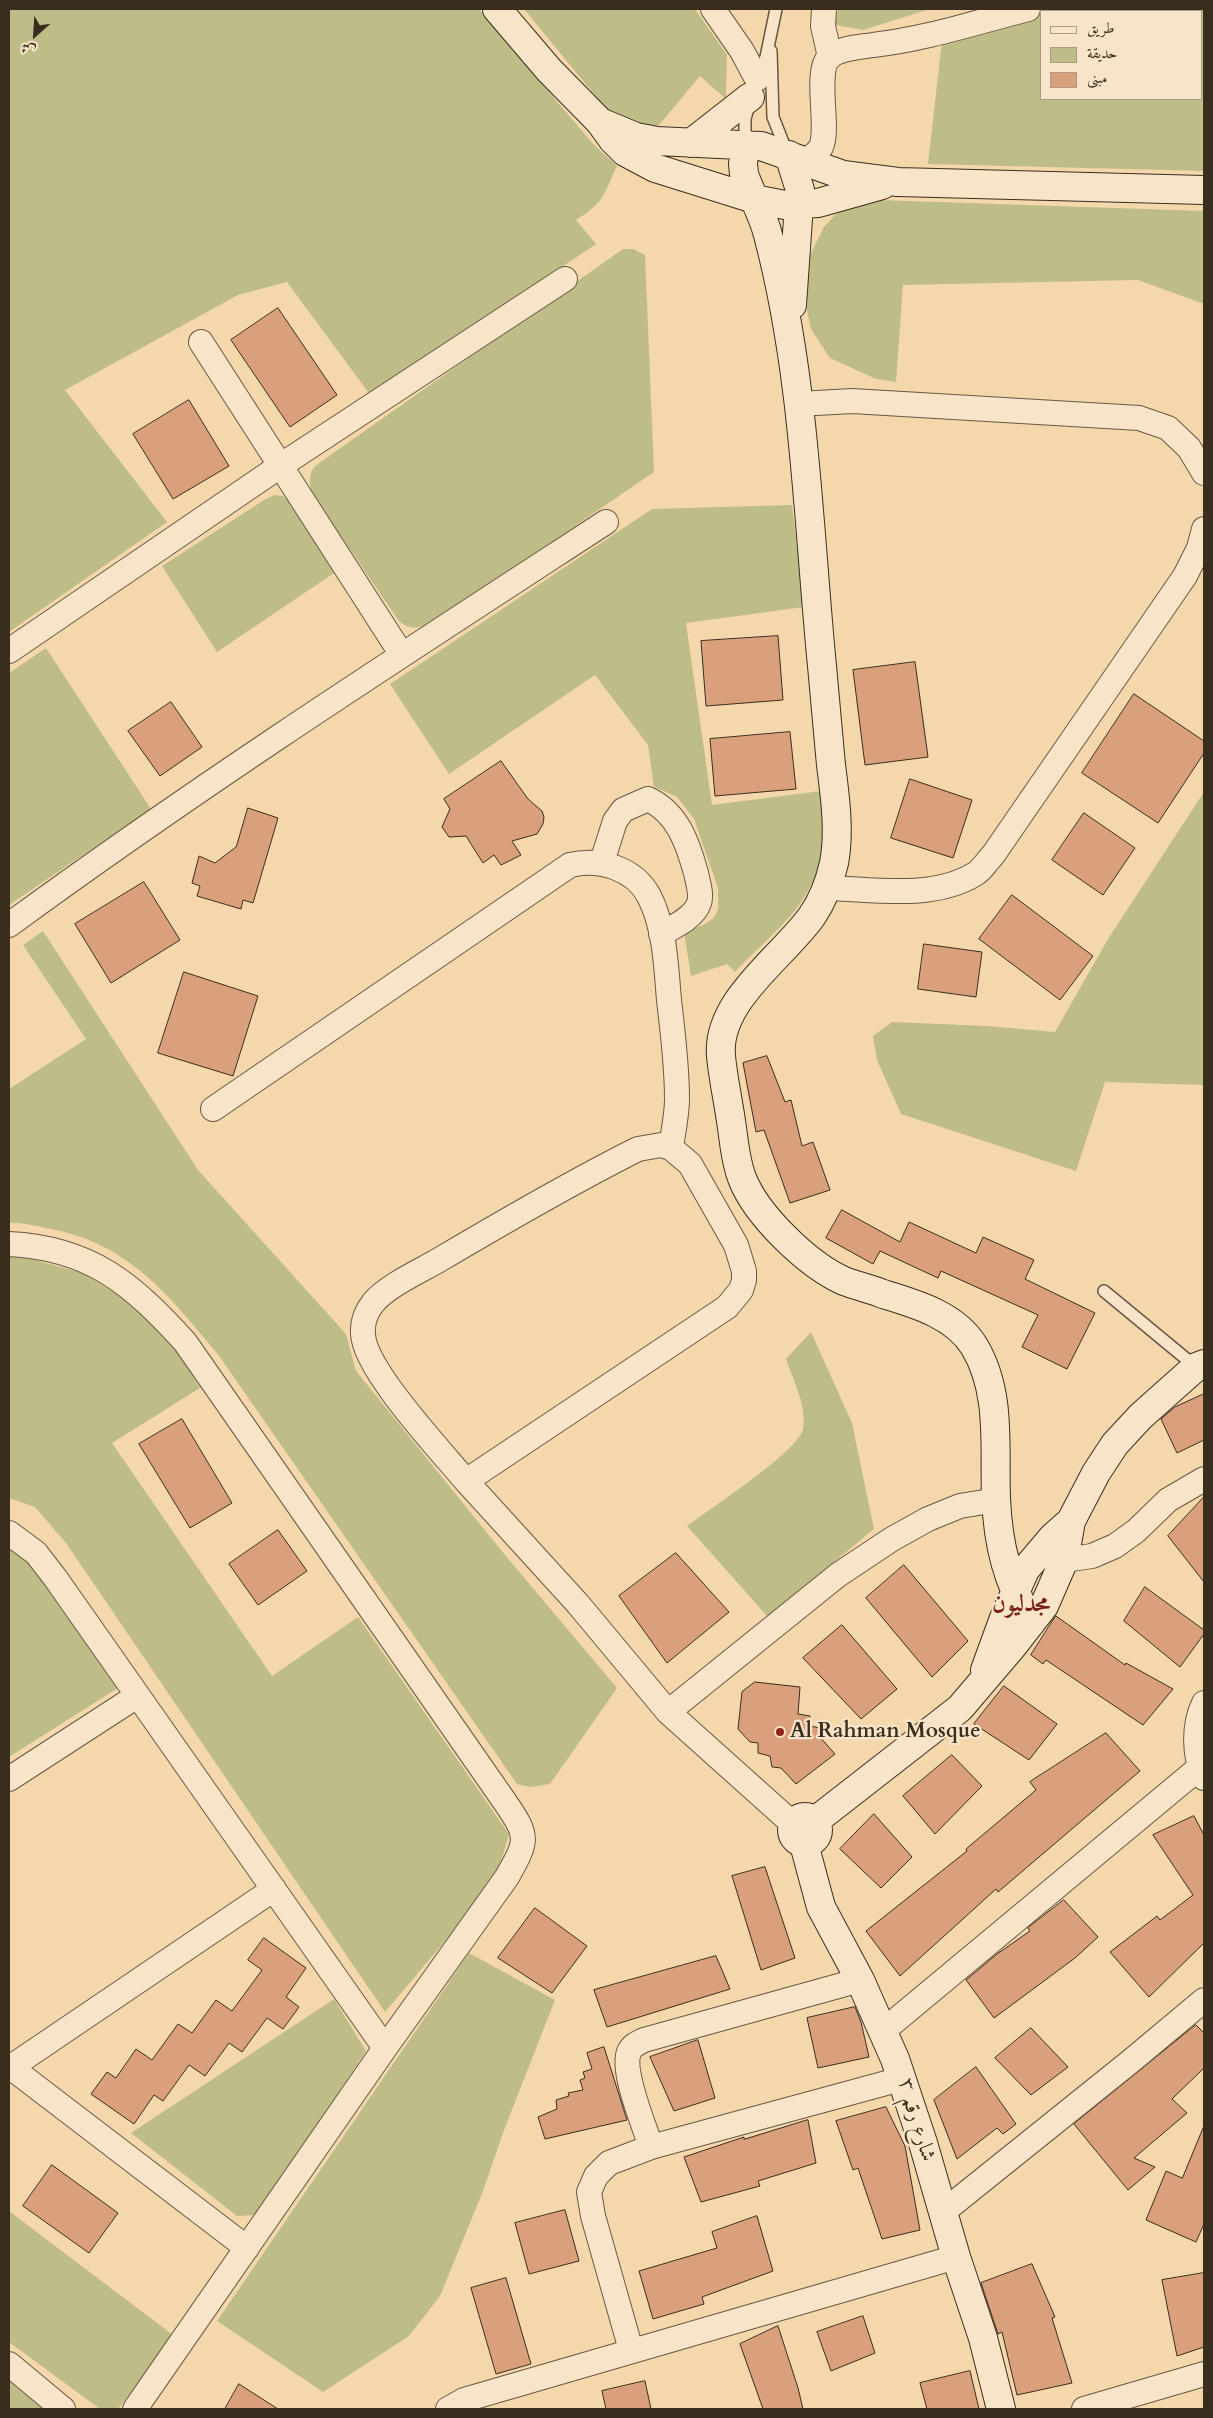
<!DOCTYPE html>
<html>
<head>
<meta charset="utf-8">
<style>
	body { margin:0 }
	#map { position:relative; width:1213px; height:2418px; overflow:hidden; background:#f5d7ac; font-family:Cardo,Amiri,serif }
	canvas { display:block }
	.frame { position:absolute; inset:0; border:10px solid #392e1e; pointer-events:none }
	.legend { position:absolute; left:1040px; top:10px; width:162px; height:90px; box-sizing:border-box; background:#f8e5c9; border:1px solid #ac9c85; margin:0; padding:6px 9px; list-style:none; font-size:15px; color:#392e1e }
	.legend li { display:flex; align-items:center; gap:10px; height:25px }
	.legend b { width:25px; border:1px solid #ac9c85 }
	.north { position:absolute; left:10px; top:10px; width:50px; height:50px; -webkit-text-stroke:4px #f8e5c9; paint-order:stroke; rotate:206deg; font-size:14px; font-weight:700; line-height:20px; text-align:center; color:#392e1e }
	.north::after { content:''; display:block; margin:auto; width:18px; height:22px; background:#392e1e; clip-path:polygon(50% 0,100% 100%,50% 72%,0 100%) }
</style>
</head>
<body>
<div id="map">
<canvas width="1213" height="2418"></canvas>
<div class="frame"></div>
<ul class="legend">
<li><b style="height:6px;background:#f8e5c9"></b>طريق</li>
<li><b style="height:14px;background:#bfbd87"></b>حديقة</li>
<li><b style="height:14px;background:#da9f7b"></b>مبنى</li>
</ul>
<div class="north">ش</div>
</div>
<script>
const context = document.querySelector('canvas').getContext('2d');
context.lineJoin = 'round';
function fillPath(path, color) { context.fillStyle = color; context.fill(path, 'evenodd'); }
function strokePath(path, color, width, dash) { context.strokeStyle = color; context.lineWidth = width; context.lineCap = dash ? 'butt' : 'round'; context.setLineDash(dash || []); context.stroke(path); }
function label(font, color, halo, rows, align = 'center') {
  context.font = font + ' Cardo,Amiri,serif'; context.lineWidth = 4.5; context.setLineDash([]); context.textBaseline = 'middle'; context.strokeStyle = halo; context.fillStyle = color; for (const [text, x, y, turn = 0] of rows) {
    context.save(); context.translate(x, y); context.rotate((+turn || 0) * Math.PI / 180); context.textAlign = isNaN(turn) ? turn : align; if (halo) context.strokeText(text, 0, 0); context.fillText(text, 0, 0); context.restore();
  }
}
const green = new Path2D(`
	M9,9H479L594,145L617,166C603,195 605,202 576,220L596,244L371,396L287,282L238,295L65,390L167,522L9,632Z
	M524,9H695L727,55L726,99L700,76L659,125L646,128L607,110Z
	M838,9H930L863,30L835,25Z
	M1063,9H1204V171L928,164L942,41L1042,14V99H1202V11H1054Z
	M879,200L1204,211V304L1138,280L903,285L896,382L876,379L830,358L811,329L807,311L808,259L824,227L835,215L847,208Z
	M623,249H633L645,255L654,472L433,623C419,628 411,631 399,621L312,494C309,482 308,476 315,466Z
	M274,495L283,496L292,504L334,573L217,652L162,566L264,500Z
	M792,505L804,607L686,623L712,805L821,791C821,811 824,833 821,853C813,907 769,935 735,972L727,964L691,976L684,932L703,925L714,918L718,909V888L694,819L677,797L654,787L648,745L595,675L449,774L390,684L652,509Z
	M46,648L151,809L9,905V673Z
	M1204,792V1085L1105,1082L1076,1171L901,1114L877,1060L873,1036L892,1022L987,1026L1055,1032L1108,939Z
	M43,931L198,1170L346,1334L356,1371L505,1555L617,1688L550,1784L531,1787L517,1784L217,1353C167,1293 127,1242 46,1228C34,1226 21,1222 9,1223V1089L86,1039L23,945Z
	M9,1254H14L82,1273L139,1307L170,1338L200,1388L112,1443L272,1676L358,1617L509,1834L502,1858L485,1894L385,2012L66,1543L35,1507L9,1498Z
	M811,1332L852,1423L874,1529L768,1617L687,1526C708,1510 799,1451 803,1429C807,1406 793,1380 786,1359Z
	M9,1540L26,1551L118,1688L9,1757Z
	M469,1953L555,2000L504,2130L483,2191L440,2296L409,2336L323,2392L217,2321Z
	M334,1999L366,2051L264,2208L256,2215L237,2216L131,2133Z
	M9,2211L173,2335L118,2409H100L9,2342Z
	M9,2373L52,2409H9Z`);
const building = new Path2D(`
	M278,308L337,395L290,427L231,340Z
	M189,400L229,466L173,499L133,434Z
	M778,636L783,700L706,706L701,641Z
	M915,662L928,757L865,765L853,670Z
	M1134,694L1204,741V753L1158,823L1082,773Z
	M171,702L202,747L160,776L128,731Z
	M790,732L796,789L715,796L710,739Z
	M501,761L528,799L542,811L544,817L543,824L537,834L512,841L521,855L501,865L494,855L483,863L466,836L449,837L442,827L450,809L444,799Z
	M910,779L972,800L953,858L891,838Z
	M248,808L278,818L253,903L243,900L241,909L197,896L200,886L192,883L199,856L215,863L236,847Z
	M1084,813L1135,848L1103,895L1052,860Z
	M144,882L180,940L111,983L75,924Z
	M1012,895L1093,956L1060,1000L979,939Z
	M924,944L982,952L976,997L918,989Z
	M184,972L258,996L233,1076L158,1053Z
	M767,1056L785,1102L791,1100L802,1146L813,1142L830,1190L790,1203L764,1130L756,1132L743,1063Z
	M842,1210L900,1242L909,1222L976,1253L983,1237L1034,1260L1025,1279L1095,1313L1067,1369L1022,1347L1038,1315L941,1271L938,1278L880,1251L873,1264L826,1238Z
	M1204,1394V1440L1177,1453L1161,1419L1175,1407Z
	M182,1419L232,1503L190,1528L139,1444Z
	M1204,1497V1582L1168,1536Z
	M278,1530L307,1571L258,1605L229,1564Z
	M676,1553L729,1612L667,1663L619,1596Z
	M904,1565L968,1641L932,1677L866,1598Z
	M1145,1587L1204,1630V1634L1180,1667L1124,1621Z
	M1056,1616L1125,1665L1126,1663L1173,1689L1143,1725L1046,1660L1043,1664L1031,1655Z
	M842,1625L897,1689L861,1719L803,1658Z
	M755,1682L800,1687L798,1714L810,1716V1726L820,1728L819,1736L835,1754L796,1784L781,1768L772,1767L770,1756L758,1753V1743L750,1742L738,1729L742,1692Z
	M1004,1686L1057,1724L1029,1760L974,1724Z
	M1106,1733L1140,1771L998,1892L996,1889L900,1976L866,1931L967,1851L966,1849L1036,1790L1030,1782Z
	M952,1755L982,1786L935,1834L903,1796Z
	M874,1814L912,1857L881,1888L840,1849Z
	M1194,1816L1204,1835V1943L1149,1997L1110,1952L1157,1916L1160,1920L1193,1895L1153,1835Z
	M765,1867L795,1958L761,1970L732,1876Z
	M1064,1900L1098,1937L1075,1958L994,2018L966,1980L997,1954L1030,1931L1028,1928Z
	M535,1908L587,1946L552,1993L498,1958Z
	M264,1938L306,1968L286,1997L299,2007L283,2029L267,2018L242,2052L229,2043L205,2076L189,2065L163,2101L154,2095L134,2124L91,2094L107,2072L116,2078L136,2049L152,2060L178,2024L192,2033L216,2000L232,2011L262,1970L248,1960Z
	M716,1956L730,1989L607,2027L594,1990Z
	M855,2007L861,2022L869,2057L818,2068L807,2018Z
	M1196,2025L1204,2033V2068L1172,2099L1187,2113L1134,2158L1155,2167L1128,2190L1074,2124Z
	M1031,2028L1068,2067L1031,2095L995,2058Z
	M698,2040L715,2098L674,2111L650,2057Z
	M604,2047L627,2120L545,2139L538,2117L557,2109L556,2100L569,2096L568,2093L583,2090L580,2080L585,2078L583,2072L592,2069L587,2053Z
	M976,2067L1016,2124L1003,2134L997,2128L957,2159L934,2100Z
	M886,2107L905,2146L920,2230L882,2239L858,2168L853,2170L836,2121Z
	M808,2120L816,2163L758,2181L760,2186L701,2202L684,2157L744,2137V2139Z
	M1204,2126V2224L1196,2242L1146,2220L1166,2171L1182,2178Z
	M52,2165L118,2213L89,2253L23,2206Z
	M565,2210L579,2261L529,2274L515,2223Z
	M757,2216L773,2271L702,2297L704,2304L653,2319L639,2271L717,2248L712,2232Z
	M1032,2264L1055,2317L1052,2318L1072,2383L1017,2395L1002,2332L998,2334L981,2283Z
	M1204,2273V2347L1177,2356L1162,2280Z
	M506,2278L531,2364L496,2374L471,2288Z
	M863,2316L875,2353L831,2371L817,2332Z
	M778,2326L798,2388L803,2409H763L740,2344Z
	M970,2371L979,2409H927L920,2383Z
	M645,2381L651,2409H606L602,2391Z
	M239,2384L278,2409H225Z`);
const lane = new Path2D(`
	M771,51L773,117L786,150
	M757,79L766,57L776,9
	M745,144V119L749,104
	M1104,1291L1196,1367`);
const street = new Path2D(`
	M713,9L742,51L757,79
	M824,9L823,26L830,57
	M804,162C811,157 817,154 821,147C830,127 814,73 829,57C839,48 860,47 873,45C926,39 977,22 1028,9
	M201,342L402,655
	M799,404L852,401L1139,418L1168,428L1189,448L1204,473
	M9,651L280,466L565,279
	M602,862L615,821L623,810L648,799C678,813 688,844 696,873C698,883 702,894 699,903C694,918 673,927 661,934
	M827,888C874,889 933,900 975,874C982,870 987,861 993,855L1185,576L1199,548L1204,529
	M9,925C203,783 405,653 606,522
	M213,1109L570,865C599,858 634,868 649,896C665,927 666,966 669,1000C673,1033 677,1066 677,1099C677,1115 673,1132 671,1148
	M661,1145L671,1148L690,1164L736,1245L744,1271V1280L741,1290L727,1307L466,1481C441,1451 364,1369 363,1334C362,1322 366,1312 373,1303C387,1286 420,1271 439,1260C505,1221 570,1183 638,1149Z
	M9,1244C91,1248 132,1284 185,1342L505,1802C529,1837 528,1840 507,1877L385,2048L135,2409
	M466,1481L578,1604L668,1712L793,1824
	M9,1533L36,1553L56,1579L385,2048
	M1064,1560L1092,1556L1115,1546L1136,1531L1168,1500L1204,1479
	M1204,1703C1193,1725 1194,1756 1204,1778
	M668,1712L838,1575L892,1539L928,1519L960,1506L996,1500
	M9,1779L137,1696
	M883,2031L1199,1768
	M9,2066L247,2248
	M11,2067L274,1889
	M651,2147C645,2127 621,2072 629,2052C632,2045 638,2043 644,2040L860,1980
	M943,2212L1131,2061L1204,2000
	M631,2350L593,2216L589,2192L596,2176L609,2163L651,2147L901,2079
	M9,2364L63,2409
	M448,2409L464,2400L956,2257
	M1084,2409L1204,2374`);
const secondary = new Path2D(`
	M497,9L549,70L600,122L613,140L625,152L655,168L754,199L785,205L818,203L882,185
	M600,122L636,137L657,141L761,146L843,175L898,182L1204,190
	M691,143L750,97
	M745,144L743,164L744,174C751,195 763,214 768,235C805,375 808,523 822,666C825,699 828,732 831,765C835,796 840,832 834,863C830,881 823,900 812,916C783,957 716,1001 721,1056C723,1078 728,1100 731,1121C734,1140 735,1160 742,1178C756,1215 808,1265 844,1281C857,1286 871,1289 883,1294C916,1304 955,1315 974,1346C1002,1392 994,1447 996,1498C998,1547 1008,1582 1031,1623
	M789,155L800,190L792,305
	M985,1670L1004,1618L1025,1570L1052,1538L1071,1521L1096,1473L1115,1444L1141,1416L1196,1367L1204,1364
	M792 1830a13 13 0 1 1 26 0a13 13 0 1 1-26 0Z
	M815,1821L960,1708L1012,1647L1044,1606L1064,1560L1071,1521
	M804,1844L821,1907L860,1980L895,2059L923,2143L956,2257L983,2338L1001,2409`);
const markers = [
	[780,1732,5,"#8f2418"]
];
const poiNames = [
	["Al Rahman Mosque",790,1732]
];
const streetNames = [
	["شارع رقم ٣",915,2121,72]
];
const quarterNames = [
	["مجدليون",1021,1605]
];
fillPath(green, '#bfbd87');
fillPath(building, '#da9f7b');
strokePath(building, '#392e1e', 1);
strokePath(lane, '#685842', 14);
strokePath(street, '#685842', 26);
strokePath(secondary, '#392e1e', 30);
strokePath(lane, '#f8e5c9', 11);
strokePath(street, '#f8e5c9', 24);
strokePath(secondary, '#f8e5c9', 28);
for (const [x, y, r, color] of markers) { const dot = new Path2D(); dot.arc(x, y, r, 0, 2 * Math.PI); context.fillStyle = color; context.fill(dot); strokePath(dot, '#f8e5c9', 2); }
label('bold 21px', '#392e1e', '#f8e5c9', poiNames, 'left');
label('21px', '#392e1e', '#f8e5c9', streetNames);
label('bold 24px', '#7a1f14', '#f8e5c9', quarterNames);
</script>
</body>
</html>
